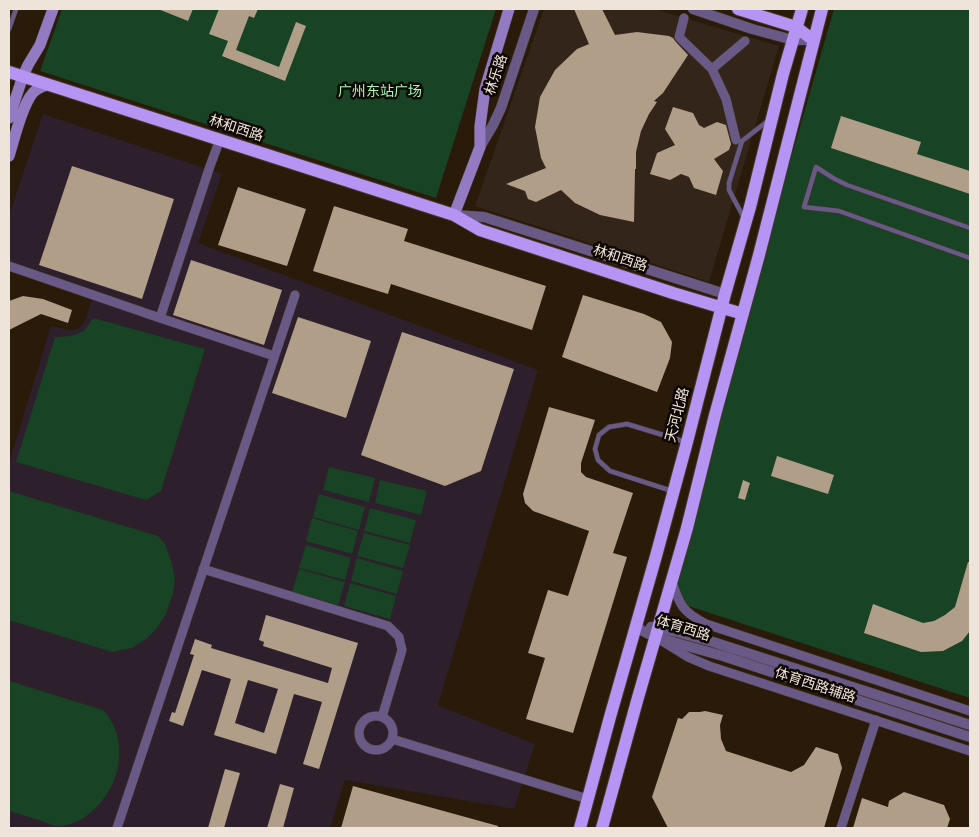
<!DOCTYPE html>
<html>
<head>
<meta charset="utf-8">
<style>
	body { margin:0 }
	#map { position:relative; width:979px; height:837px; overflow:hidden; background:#291a09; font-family:Poppins,sans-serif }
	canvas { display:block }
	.frame { position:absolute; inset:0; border:10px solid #efe4d9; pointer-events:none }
</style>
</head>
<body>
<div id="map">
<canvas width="979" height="837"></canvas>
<div class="frame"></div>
</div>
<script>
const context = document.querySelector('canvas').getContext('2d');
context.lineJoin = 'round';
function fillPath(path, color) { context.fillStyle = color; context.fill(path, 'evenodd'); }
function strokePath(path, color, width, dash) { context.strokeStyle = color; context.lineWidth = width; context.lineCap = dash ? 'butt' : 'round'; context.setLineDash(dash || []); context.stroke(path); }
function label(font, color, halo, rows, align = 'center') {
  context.font = font + ' Poppins,"Noto Sans SC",sans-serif'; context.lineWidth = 5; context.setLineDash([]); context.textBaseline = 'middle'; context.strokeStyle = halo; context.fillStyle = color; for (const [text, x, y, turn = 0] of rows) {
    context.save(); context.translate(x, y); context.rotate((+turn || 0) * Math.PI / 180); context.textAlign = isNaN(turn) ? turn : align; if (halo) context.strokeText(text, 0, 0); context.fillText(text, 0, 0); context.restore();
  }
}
const commercial = new Path2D(`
	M544,9H654L779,46L709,282L475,206Z`);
const education = new Path2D(`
	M43,114L222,174L198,243L538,370L438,705L535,744L514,809L345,780L330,828H9V460H10L51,326L70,330L79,328L85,321L93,295L9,266V215Z`);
const green = new Path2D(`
	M62,9H496L436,198L40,71Z
	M834,9H970V698L664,598Z
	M93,318L205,349L161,491L146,500L16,462L55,337L71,336L84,331Z
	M329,467L375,478L369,502L323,490Z
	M380,480L427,491L421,515L375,503Z
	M9,491L158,536L165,544L171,560L175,579L173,593L166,614L157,628L146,639L132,648L112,652L9,620Z
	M319,494L365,507L359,530L313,517Z
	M370,508L416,520L410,543L364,531Z
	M312,518L358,531L352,554L306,541Z
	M364,533L410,545L403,568L357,556Z
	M306,545L351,558L345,580L299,568Z
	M357,558L403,571L397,594L351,581Z
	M299,569L345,582L338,605L292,592Z
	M350,583L396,596L390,619L344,606Z
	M9,681L103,710C133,742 119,794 85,817C77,822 66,827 56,826C52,825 46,823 42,821C31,818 20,814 9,811Z`);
const building = new Path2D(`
	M158,9H193L188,21Z
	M219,9H258L254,18L249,16L236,50L279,67L296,22L306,26L285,81L222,56L228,41L209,34Z
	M574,9H602L615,35L637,32L669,36L673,38L675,41L688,55L663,93L654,101L657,102L649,114L641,131L636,152V169H635L634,222L600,215L575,203L561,190L536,202L528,199L525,191L506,184L546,168L541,158L535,127L540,97L555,70L577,49L589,44Z
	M673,107L693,113L699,125L704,128L717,122L726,125L731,144L729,150L714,159L723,171L716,195L694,188L689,177L681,174L670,180L650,174L657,153L675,145L665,129Z
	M841,116L921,142L917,154L970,171V194L831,148Z
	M72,166L174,199L142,299L39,265Z
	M238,187L306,209L287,266L218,245Z
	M334,206L408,229L404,241L546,286L532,330L391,284L388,294L313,271Z
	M191,260L282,290L264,345L173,315Z
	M583,295L644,314L661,322L672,342L670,358L657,392L562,357Z
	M23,296L43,299L72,310L68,323L41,314L9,330V301Z
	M298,317L371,341L346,418L272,393Z
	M402,332L514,369L481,471L445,486L361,455Z
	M549,407L595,420L581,463V472L586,477L633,493L613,553L627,557L573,733L526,719L545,658L528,653L548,590L568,596L589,531L533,511L525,503L523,494Z
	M777,456L834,475L828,494L771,476Z
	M743,480L750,483L745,500L738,498Z
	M968,562H970V631L962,641L943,651L921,652L864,633L873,604L923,623L934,621L945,615L955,607Z
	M266,615L358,643L319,769L303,764L322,702L294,694L276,754L214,735L231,679L202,670L183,726L169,721L172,712L175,713L194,655L190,654L195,639L212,645L211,648L328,683L332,668L263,646L264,642L259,640ZM248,680L278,689L264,733L235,723Z
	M705,711L723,715L720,725L721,739L726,751L791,772L804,765L816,747L838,754L842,768L824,828H668L652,797L678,718L682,719L689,712H700Z
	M225,769L240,773L224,828H208Z
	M280,784L294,788L283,828H267Z
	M353,786L498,826V828H341Z
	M904,792L944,805L950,819L947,828H853L862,798L888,807L889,801Z`);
const service = new Path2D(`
	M9,29L16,9
	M744,218L729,190V183L742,141L769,120
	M970,228L847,185L833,178L816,167L804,207L839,211L970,258
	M672,491L610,471L598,460L595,449L599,435L609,427L627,424L686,442`);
const minor = new Path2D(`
	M684,18L679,37L712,69
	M220,139L209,169L160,318L274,356
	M736,140L726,99L712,69L745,41
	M9,266L160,318
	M203,569L388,626L399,637L402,650L382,717
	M672,582C680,606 683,612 706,624L970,711
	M662,641L688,657L709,666L970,751
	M359 733a17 17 0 1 1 34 0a17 17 0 1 1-34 0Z
	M392,739L588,799
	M117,828L295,295
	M841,828L876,720`);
const tertiary = new Path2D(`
	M693,9L752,29L793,40H813
	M480,147L493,125L501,108L534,9
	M455,215L484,217L725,294
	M635,627L655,637L723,656L970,737
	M651,627L677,632L713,642L970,725`);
const secondary = new Path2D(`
	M9,118L23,76L28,65L40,45L53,9
	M9,156C14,141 23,99 36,90C39,88 43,86 47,85
	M454,215L480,147V126L485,89L509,9`);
const primary = new Path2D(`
	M738,9L796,27L813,40
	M9,72L454,215L480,230L673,293L743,314
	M580,828L610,717L656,556L687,442L725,294L750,207L783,74L802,9
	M602,828L637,701L687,528L715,415L759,255L822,9`);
const streetNames = [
	["林乐路",497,75,-71],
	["林和西路",236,129,18],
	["林和西路",620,259,18],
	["天河北路",678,415,-75],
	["体育西路",683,629,17],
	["体育西路辅路",815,686,18]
];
const parkNames = [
	["广州东站广场",380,92]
];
fillPath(commercial, '#332519');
fillPath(education, '#2d1f2c');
fillPath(green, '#184324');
fillPath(building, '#b19e89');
strokePath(service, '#453626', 5.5);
strokePath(minor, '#453626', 10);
strokePath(tertiary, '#453626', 11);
strokePath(secondary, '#453626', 12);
strokePath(primary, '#453626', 14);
strokePath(service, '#685986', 4.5);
strokePath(minor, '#685986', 9);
strokePath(tertiary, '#685986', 10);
strokePath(secondary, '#937bc3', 11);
strokePath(primary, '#b594f3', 12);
label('14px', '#efe4d9', '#0d0702', streetNames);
label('14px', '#a0fbb4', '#0d0702', parkNames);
</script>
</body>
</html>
